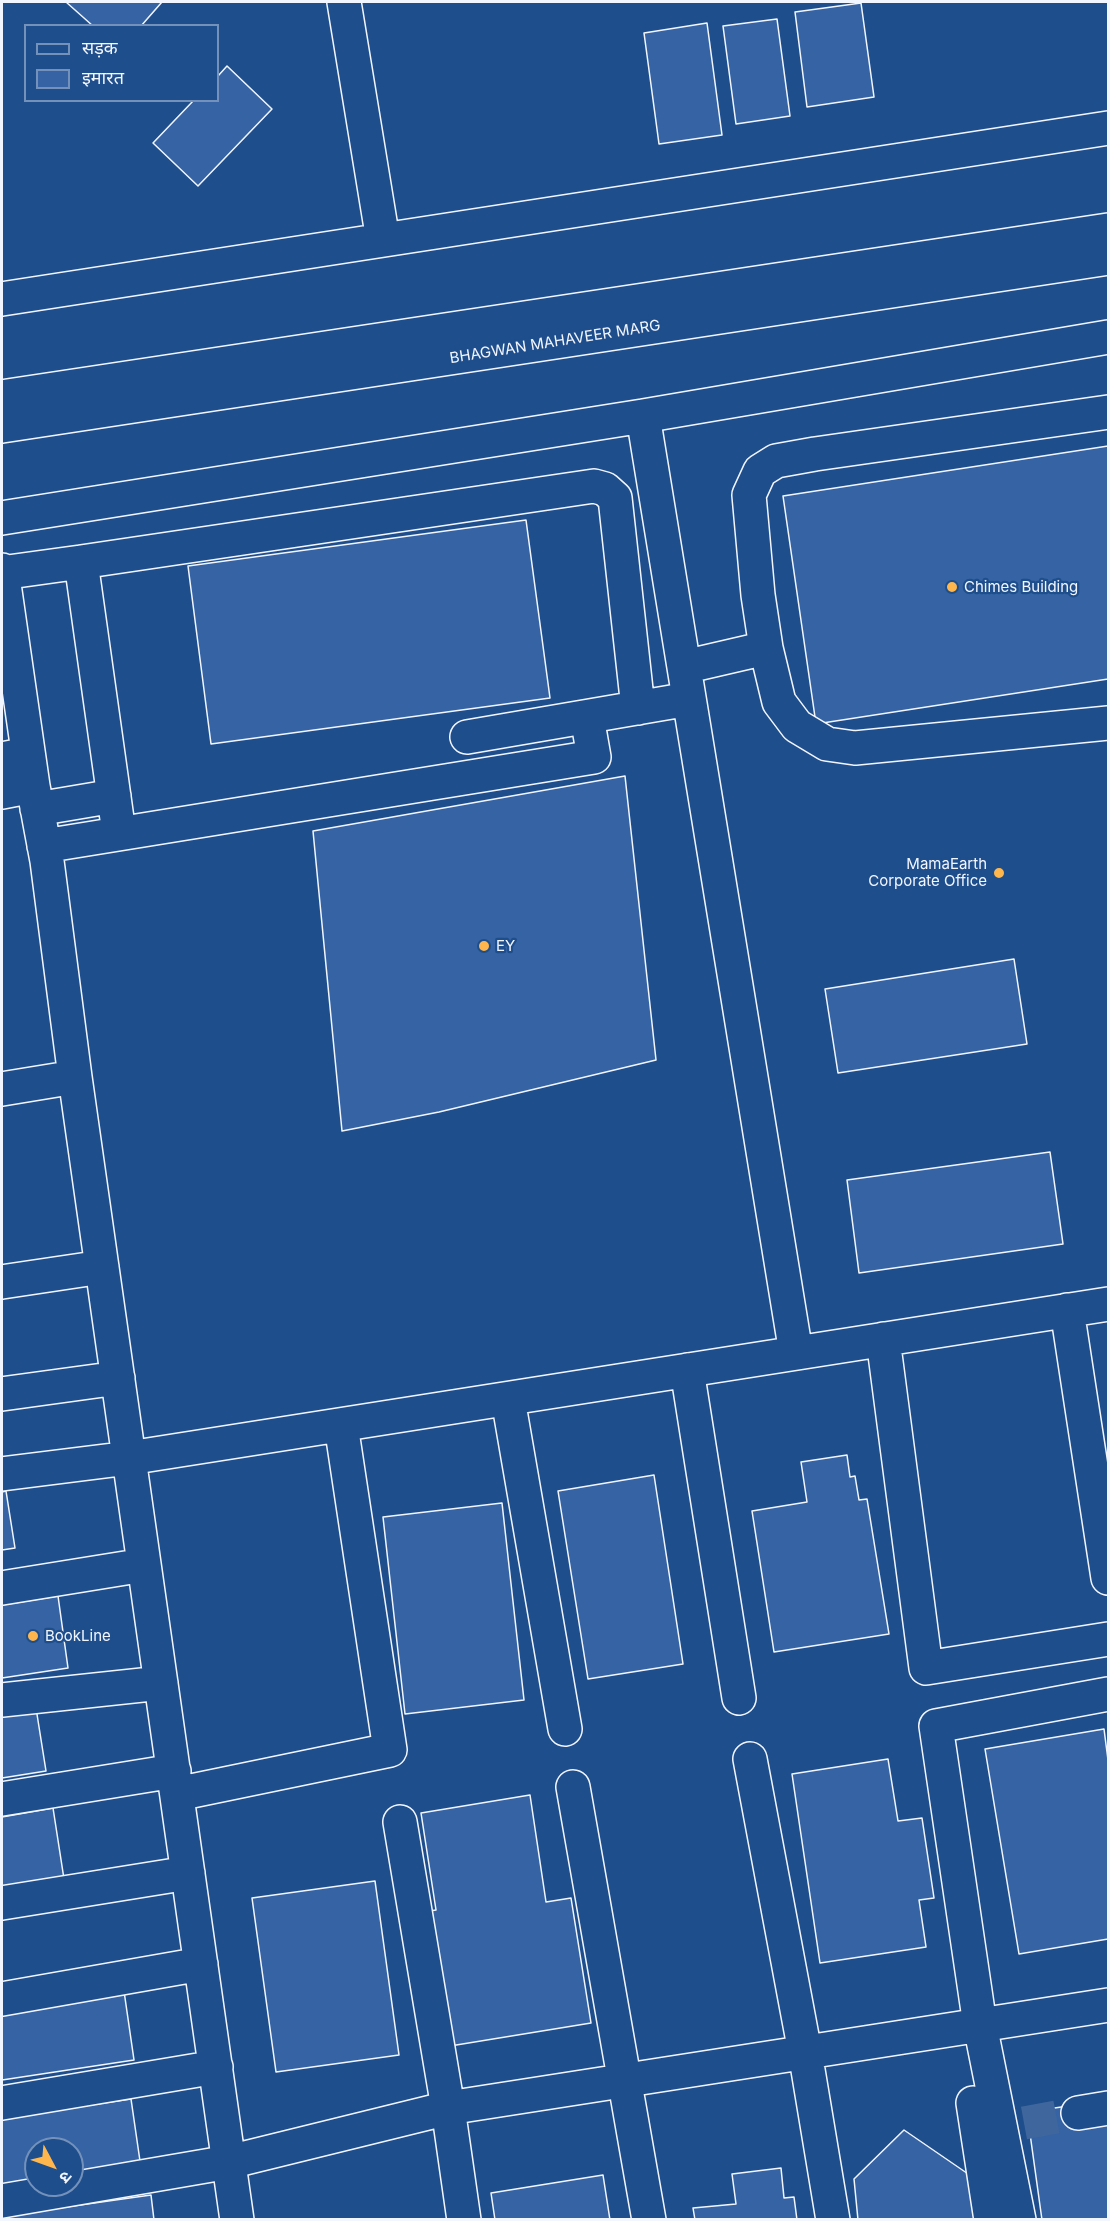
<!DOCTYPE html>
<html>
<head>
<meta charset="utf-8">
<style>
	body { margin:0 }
	#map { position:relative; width:1110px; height:2221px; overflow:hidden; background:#1f4e8c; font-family:Inter,"Noto Sans Devanagari",sans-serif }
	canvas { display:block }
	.frame { position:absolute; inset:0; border:3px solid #f2f6ff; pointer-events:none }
	.legend { position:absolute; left:24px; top:24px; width:195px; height:78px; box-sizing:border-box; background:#1f4e8c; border:2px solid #7391ba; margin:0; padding:8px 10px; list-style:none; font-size:18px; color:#f2f6ff }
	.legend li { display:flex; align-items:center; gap:12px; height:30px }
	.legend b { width:30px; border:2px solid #7391ba }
	.north { position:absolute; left:24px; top:2137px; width:60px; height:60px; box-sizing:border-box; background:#1f4e8c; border:2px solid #7391ba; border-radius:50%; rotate:131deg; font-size:16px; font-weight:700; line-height:24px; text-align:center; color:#f2f6ff }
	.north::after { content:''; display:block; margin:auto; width:21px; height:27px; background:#ffb74d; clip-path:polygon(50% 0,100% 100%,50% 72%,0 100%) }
</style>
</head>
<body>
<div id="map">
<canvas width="1110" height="2221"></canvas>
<div class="frame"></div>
<ul class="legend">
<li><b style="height:8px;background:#1f4e8c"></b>सड़क</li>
<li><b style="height:16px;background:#3563a3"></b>इमारत</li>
</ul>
<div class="north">उ</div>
</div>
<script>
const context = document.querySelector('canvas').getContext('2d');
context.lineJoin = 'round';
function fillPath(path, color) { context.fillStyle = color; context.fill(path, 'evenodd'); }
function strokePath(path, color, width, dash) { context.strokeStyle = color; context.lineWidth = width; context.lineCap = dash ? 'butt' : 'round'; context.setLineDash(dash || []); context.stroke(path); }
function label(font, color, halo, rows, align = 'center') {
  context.font = font + ' Inter,sans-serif'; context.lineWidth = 4.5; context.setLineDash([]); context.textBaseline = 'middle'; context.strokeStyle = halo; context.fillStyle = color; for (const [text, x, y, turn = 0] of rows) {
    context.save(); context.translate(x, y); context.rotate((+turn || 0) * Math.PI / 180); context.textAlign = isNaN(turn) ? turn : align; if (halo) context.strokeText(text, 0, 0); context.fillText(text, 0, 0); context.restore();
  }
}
const building = new Path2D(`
	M66,2H162L141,26H93Z
	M861,3L874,97L807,107L795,12Z
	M777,19L790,116L736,124L723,26Z
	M707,23L722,135L659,144L644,33Z
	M227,66L272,109L198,186L153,143L194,100H218V76Z
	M1108,446V679L816,724L783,496Z
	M526,520L550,698L211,744L188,566Z
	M625,776L656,1060L439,1112L342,1131L313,831Z
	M1014,959L1027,1044L838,1073L825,989Z
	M1050,1152L1063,1244L859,1273L847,1180Z
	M847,1455L850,1477L855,1476L859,1500L867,1499L889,1634L774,1652L752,1511L807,1502L801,1462Z
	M654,1475L683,1664L588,1679L558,1491Z
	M6,1491L15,1548L2,1550V1492Z
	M502,1503L524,1700L405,1714L383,1517Z
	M58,1596L68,1668L2,1678V1605Z
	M36,1708L46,1771L2,1778V1714Z
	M1104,1729L1108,1760V1939L1019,1954L985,1749Z
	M888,1759L898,1821L922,1818L934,1898L919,1900L926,1947L820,1963L792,1774Z
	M530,1795L546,1902L571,1898L591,2023L444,2047L423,1912L436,1910L421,1813Z
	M53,1808L64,1879L2,1890V1817Z
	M375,1881L399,2055L276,2072L252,1898Z
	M124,1991L134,2060L2,2080V2010Z
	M131,2099L141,2168L72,2178V2149H36V2183L2,2188V2118Z
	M1075,2105L1108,2119V2220H1042L1027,2112Z
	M904,2130L974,2178L983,2220H858L854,2179Z
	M781,2168L784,2198L794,2197L797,2220H695L693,2208L736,2204L732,2174Z
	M603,2175L610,2220H495L491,2193Z
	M151,2195L154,2220H2V2216Z`);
const minorTunnel = new Path2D(`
	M1024,2123L1078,2113`);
const minor = new Path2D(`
	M344,2L383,240
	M2,299L1108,128
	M2,397L1108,230
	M643,416L796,1353
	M2,426L1108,258
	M2,518L643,416L1108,337
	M81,562L594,486L605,489L615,498L638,708
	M2,570L33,786L47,861L75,1077L237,2220
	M2,573L81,562L119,833
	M766,648L758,595L749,495L760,471L776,461L815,454L1108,412
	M684,667L766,648L779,702L797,726L827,744L855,748L1108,723
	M467,737L689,699
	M2,759L28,754
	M2,792L33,786
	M37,809L114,796
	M44,846L594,757L587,717
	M2,1089L75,1077
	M2,1282L102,1267
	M1067,1310L1108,1578
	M883,1339L926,1668L1108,1639
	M687,1370L739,1698
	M2,1394L118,1378
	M508,1399L565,1729
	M2,1474L129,1458L1108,1304
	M2,1588L144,1565
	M2,1700L161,1683
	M750,1759L805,2052L833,2220
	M573,1787L649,2220
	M177,1794L390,1750L341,1425
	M2,1799L174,1771
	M400,1822L448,2108L464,2220
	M2,1903L188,1873
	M2,1999L201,1964
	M2,2103L216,2067
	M973,2103L991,2220
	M1078,2113L1108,2108
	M2,2201L229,2162L448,2108L1108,2005
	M1019,2220L980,2025L936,1726L1108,1694`);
const markers = [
	[952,587,6,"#ffb74d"],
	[999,873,6,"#ffb74d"],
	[484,946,6,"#ffb74d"],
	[33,1636,6,"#ffb74d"]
];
const streetNames = [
	["BHAGWAN MAHAVEER MARG",555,342,-9]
];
const poiNames = [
	["Chimes Building",964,587],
	["MamaEarth",987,864,"right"],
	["Corporate Office",987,881,"right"],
	["EY",496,946],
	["BookLine",45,1636]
];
fillPath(building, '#3563a3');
strokePath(building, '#f2f6ff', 1.5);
strokePath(minorTunnel, '#3f679d', 33, [33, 16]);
strokePath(minor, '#f2f6ff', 36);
strokePath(minor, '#1f4e8c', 33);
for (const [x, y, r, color] of markers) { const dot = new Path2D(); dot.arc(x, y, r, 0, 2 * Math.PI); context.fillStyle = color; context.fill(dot); strokePath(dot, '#1f4e8c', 2); }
label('15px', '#f2f6ff', '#1f4e8c', streetNames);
label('15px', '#f2f6ff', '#1f4e8c', poiNames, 'left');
</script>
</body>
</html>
